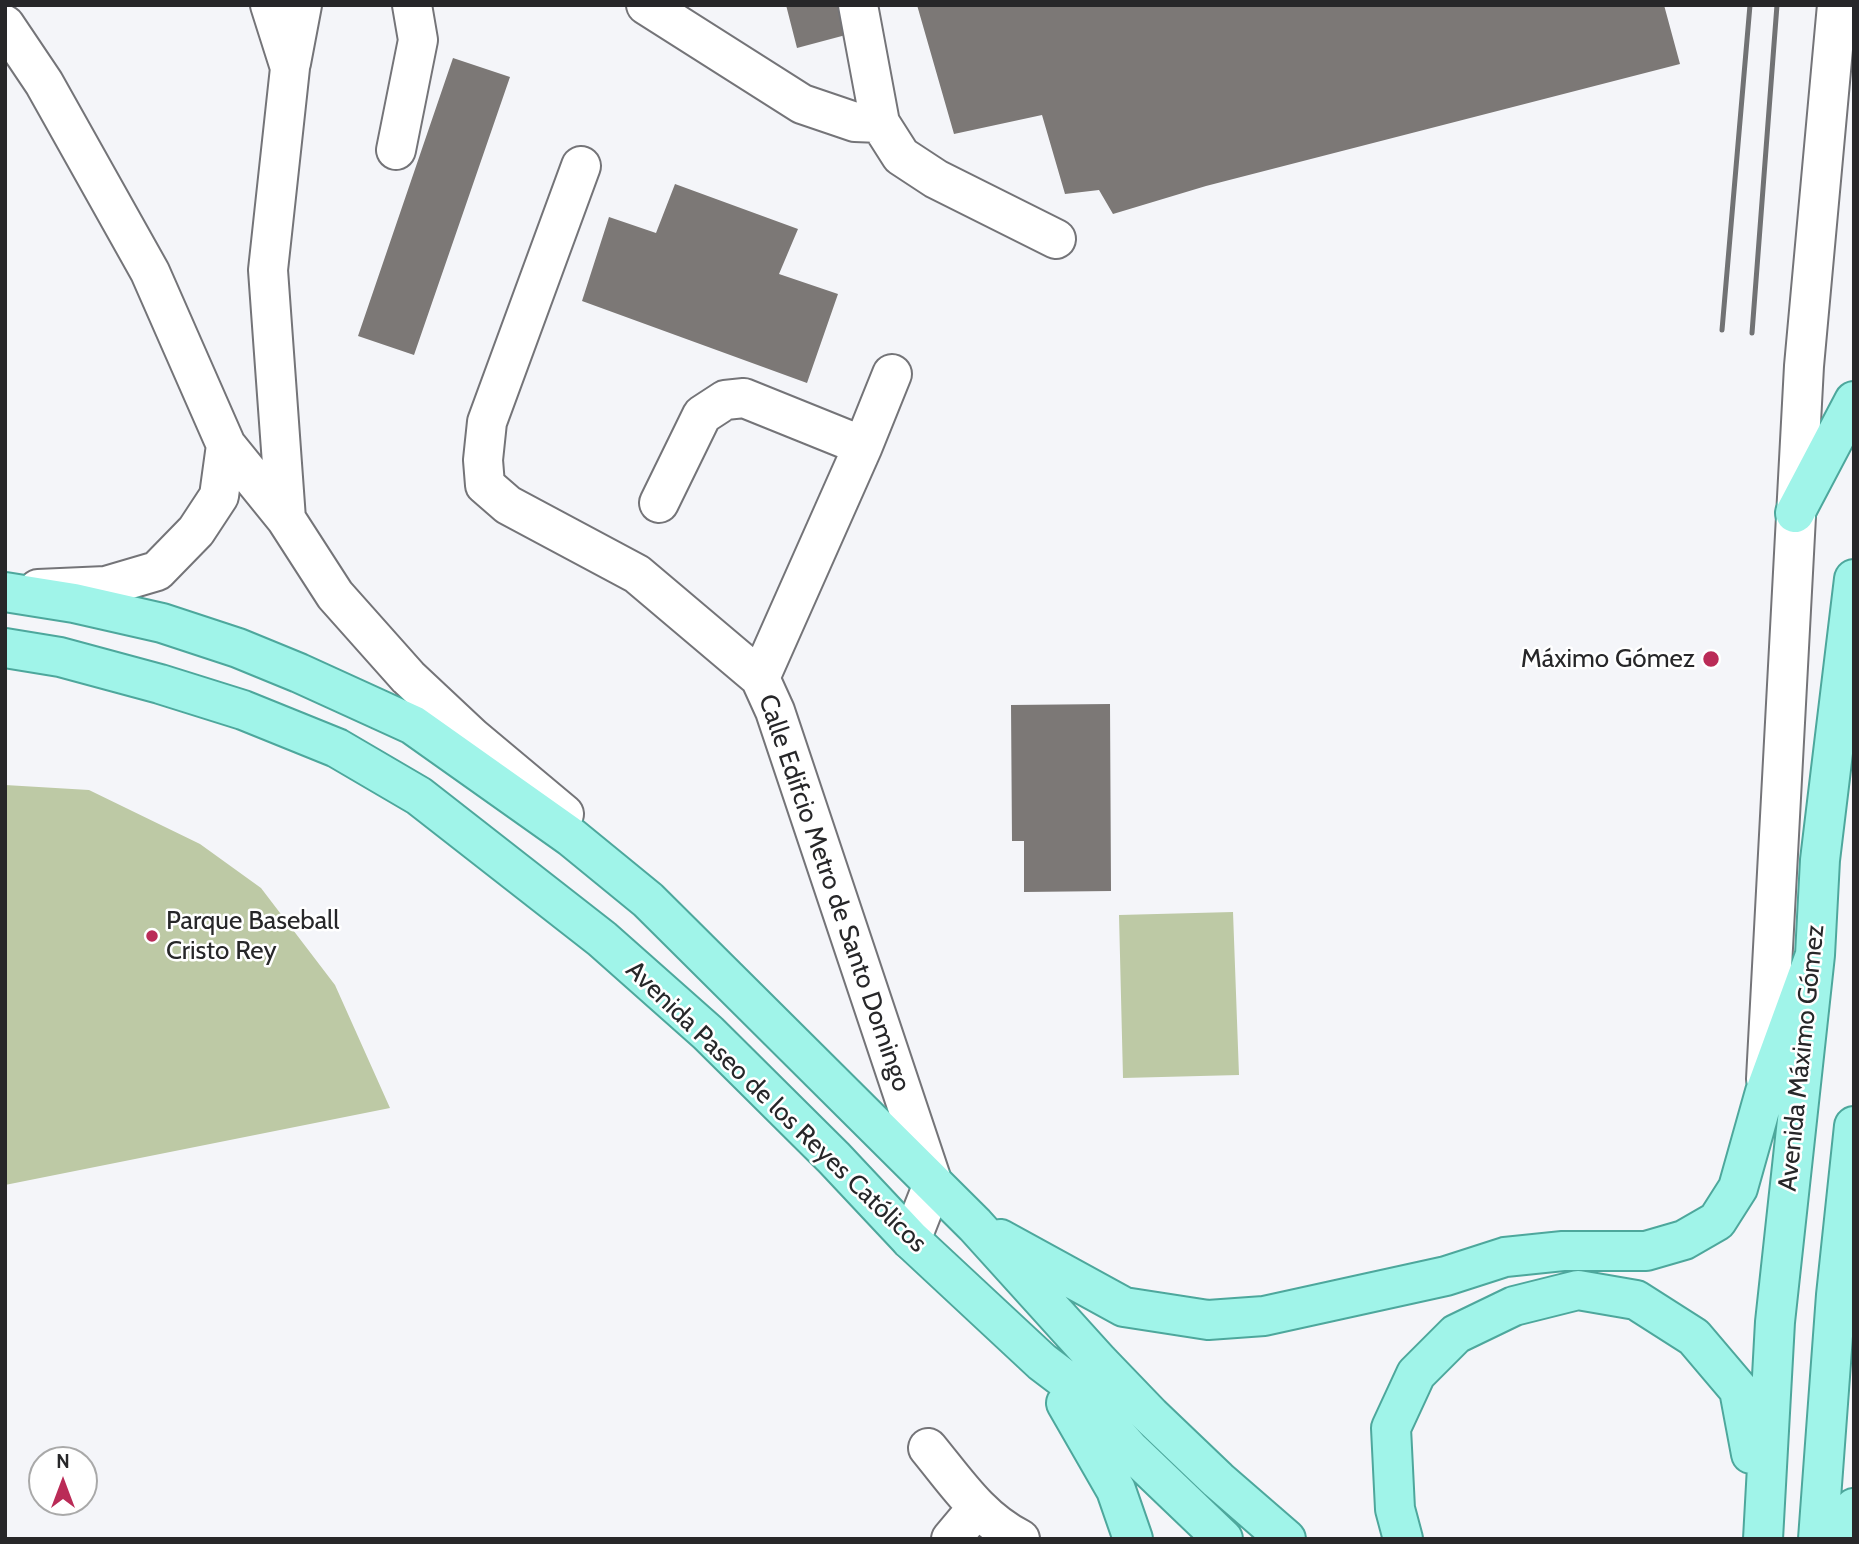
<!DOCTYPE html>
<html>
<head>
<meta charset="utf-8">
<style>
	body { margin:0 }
	#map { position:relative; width:1859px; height:1544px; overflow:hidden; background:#f4f5f9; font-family:Cabin,sans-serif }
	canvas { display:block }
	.frame { position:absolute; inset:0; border:7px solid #272729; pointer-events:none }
	.north { position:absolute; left:28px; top:1446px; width:70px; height:70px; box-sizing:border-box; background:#fff; border:2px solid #a9a9a9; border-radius:50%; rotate:0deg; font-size:19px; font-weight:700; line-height:28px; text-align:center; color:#272729 }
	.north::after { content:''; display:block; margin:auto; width:24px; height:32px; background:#ba2b57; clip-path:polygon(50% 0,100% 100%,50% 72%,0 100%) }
</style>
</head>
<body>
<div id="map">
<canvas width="1859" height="1544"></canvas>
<div class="frame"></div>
<div class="north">N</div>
</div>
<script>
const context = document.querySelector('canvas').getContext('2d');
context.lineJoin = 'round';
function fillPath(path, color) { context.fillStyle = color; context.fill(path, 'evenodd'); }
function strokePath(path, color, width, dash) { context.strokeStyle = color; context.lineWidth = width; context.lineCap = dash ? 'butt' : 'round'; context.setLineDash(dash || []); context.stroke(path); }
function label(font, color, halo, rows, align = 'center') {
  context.font = font + ' Cabin,sans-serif'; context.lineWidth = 5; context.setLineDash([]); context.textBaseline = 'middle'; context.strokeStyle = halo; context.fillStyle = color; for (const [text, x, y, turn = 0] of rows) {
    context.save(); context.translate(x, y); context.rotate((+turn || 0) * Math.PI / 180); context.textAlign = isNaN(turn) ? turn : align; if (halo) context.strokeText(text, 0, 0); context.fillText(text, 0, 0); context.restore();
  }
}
const green = new Path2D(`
	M5,785L89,790L200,844L261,888L335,985L390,1108L5,1185Z
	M1233,912L1239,1075L1123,1078L1119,915Z`);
const building = new Path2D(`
	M786,5H850L857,32L797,48Z
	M917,5H1664L1680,64L1206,186L1113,214L1099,190L1065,194L1042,115L954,134Z
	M453,58L510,77L414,355L358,336Z
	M675,184L798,229L779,274L838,294L807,383L582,301L609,217L656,233Z
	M1110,704L1111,891L1024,892V841H1012L1011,705Z`);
const minor = new Path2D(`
	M270,5L290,68L268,270L286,519
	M646,5L802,104L855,122L880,123
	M858,5L880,123L901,156L936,179L1056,239
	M5,25L44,83L150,272L226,445L286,519L335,595L408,677L472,737L564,814
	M291,63L302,5
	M396,150L418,40L412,5
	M581,166L487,422L483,460L485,485L508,505L637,574L760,678L775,711L933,1184L911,1240
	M659,503L702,415L725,400L744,398L863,446
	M38,589L106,586L157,571L196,531L219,496L226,445
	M760,678L863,446L892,374
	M1766,1079L1804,366L1837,5
	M928,1448C956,1482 980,1519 1020,1539
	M951,1539L977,1508`);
const major = new Path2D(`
	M1795,513L1854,401
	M5,592L74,603L162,623L238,648L299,673L413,725L571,837L648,900L975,1225L1099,1362L1151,1416L1218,1480L1286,1539
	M5,648L60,657L160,684L243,710L337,748L419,796L602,939L708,1033L834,1158L911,1240L1042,1362L1071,1384L1129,1449L1223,1539
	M1000,1239L1124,1307L1208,1320L1264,1316L1446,1276L1505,1257L1563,1251H1646L1684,1240L1717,1221L1738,1188L1765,1092L1815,955
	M1066,1403L1116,1490L1133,1539
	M1403,1539L1395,1509L1391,1428L1416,1374L1456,1334L1514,1306L1578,1290L1636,1300L1694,1337L1739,1390L1751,1454
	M1763,1539L1775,1322L1815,955L1820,860L1854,579
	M1818,1539L1836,1295L1854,1126
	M1836,1539L1845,1519L1854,1508`);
const rail = new Path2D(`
	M1722,330L1750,5
	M1752,333L1777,5`);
const markers = [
	[1711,659,9,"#ba2b57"],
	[152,936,7,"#ba2b57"]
];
const poiNames = [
	["Máximo Gómez",1695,659],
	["Parque Baseball",166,921,"left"],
	["Cristo Rey",166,951,"left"]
];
const streetNames = [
	["Calle Edifcio Metro de Santo Domingo",834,893,71],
	["Avenida Máximo Gómez",1802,1058,-84],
	["Avenida Paseo de los Reyes Católicos",776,1107,44]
];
fillPath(green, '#bdc9a5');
fillPath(building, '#7c7876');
strokePath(minor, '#747478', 42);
strokePath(major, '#4da79c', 42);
strokePath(minor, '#fff', 38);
strokePath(major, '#a0f4e9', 38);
strokePath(rail, '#717274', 5);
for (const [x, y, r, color] of markers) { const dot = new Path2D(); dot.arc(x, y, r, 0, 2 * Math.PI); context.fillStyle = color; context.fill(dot); strokePath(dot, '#fff', 2.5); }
label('26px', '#272729', '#fff', poiNames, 'right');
label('26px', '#272729', '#fff', streetNames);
</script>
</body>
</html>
